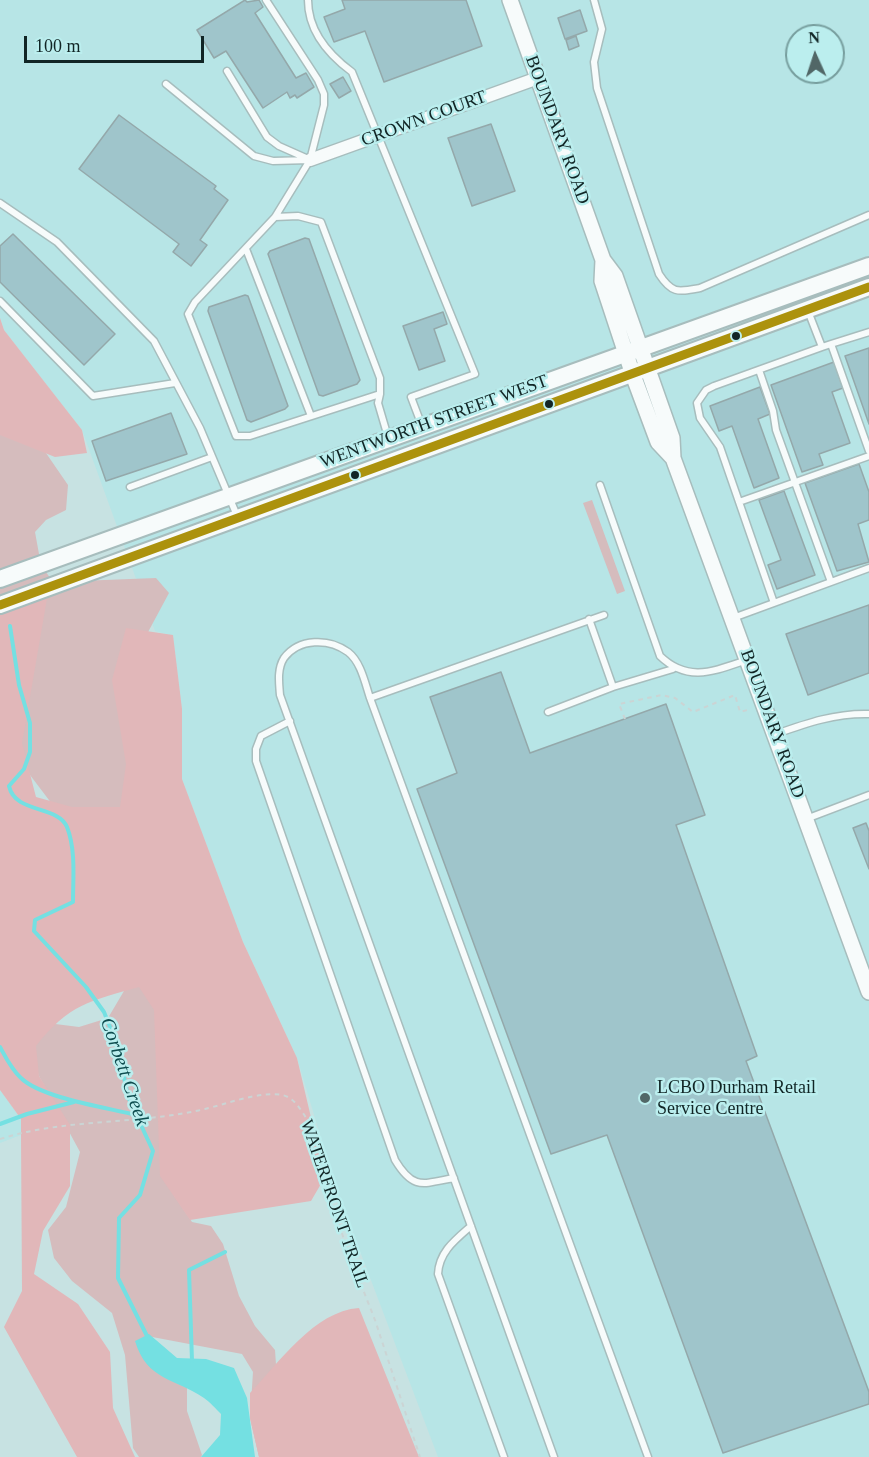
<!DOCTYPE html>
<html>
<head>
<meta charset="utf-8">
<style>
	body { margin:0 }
	#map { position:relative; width:869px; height:1457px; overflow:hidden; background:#c7e2e2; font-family:"Times New Roman",serif }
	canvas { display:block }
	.north { position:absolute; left:785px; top:24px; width:60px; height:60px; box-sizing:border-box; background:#bee; border:2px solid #779e9e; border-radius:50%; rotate:357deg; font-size:16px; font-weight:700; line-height:24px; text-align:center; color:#112525 }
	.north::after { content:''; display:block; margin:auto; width:21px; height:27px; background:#516767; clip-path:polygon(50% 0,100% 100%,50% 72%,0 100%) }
	.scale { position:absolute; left:24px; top:36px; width:180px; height:27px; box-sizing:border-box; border:3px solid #112525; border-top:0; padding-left:8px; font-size:18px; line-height:21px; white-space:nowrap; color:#112525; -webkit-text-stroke:4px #bee; paint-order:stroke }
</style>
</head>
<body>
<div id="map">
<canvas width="869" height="1457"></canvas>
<div class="north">N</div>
<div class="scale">100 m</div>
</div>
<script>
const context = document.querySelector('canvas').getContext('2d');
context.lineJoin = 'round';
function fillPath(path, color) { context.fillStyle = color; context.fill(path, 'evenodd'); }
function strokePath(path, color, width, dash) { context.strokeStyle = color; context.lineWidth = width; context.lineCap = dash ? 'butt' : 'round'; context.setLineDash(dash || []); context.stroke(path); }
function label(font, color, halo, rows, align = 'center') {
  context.font = font + ' "Times New Roman",serif'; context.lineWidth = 5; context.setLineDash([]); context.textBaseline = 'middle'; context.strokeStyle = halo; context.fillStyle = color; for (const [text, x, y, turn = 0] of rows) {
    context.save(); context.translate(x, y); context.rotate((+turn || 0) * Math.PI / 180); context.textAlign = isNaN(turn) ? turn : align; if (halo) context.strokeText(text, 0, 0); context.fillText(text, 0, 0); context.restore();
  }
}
const built = new Path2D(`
	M0,0H869V1457H438L336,1188L297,1058L243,942L182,779V709L173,636L155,631L82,430L4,330L0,318ZM797,36H833V72H797Z
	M0,1090L21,1119V1135L0,1143Z`);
const green = new Path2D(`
	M26,424L68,485L66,510L46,520L35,532L41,565L53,582L156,578L169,593L147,634L130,818L55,808L30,775L0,698V425Z
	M592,500L625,591L617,594L583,503Z
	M163,925L174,1195L192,1222L211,1226L223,1244L239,1296L255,1326L275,1350L282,1455L259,1457L250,1418L253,1372L242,1354L147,1336L187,1384V1411L202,1455L201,1457H139L133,1448L125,1355L112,1313L72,1281L54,1258L48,1230L66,1207L80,1152L39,1076L16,1019L79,1027L108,1018Z`);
const forest = new Path2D(`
	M0,318L4,330L82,430L87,453L55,457L0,435Z
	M49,587L22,743L36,797L72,807H120L126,764L112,680L126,628L173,635L182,709V779L243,942L297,1058L325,1177L311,1201L190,1220L160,1176L154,1010L139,987C90,1001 69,1004 36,1046L39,1076L70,1125V1186L43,1231L34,1274L78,1304L110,1352L113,1408L135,1457H77L4,1327L22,1291L21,1135V1119L0,1090V605Z
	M359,1308L419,1457H259L250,1418V1393C279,1363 314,1311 359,1308Z`);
const water = new Path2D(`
	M149,1334L177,1358L206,1359L234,1368L247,1398L255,1457H201L220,1435L221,1414C216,1409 210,1402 204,1398C175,1378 147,1381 135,1341Z`);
const stream = new Path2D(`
	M10,626L19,685L30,723V752L24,769L9,786C15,814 58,805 67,827C76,850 73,878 73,902L35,920L34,931L86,987L104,1012L118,1047L128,1097L153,1151L140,1195L119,1218L118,1278L147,1336
	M0,1047C6,1058 12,1070 21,1078C41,1098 109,1108 136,1115
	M0,1124L27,1114L74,1102
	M192,1361L189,1270L225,1252`);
const building = new Path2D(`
	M245,0L247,2L259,0L263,7L255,13L296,78L306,73L314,87L297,98L295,95L290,98L287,92L263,108L226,51L214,58L197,30Z
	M342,0H466L482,46L384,82L365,31L334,42L324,17L345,9Z
	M580,10L587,31L565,39L558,18Z
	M576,36L579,46L569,50L566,40Z
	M343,77L351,91L339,98L330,84Z
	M119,115L216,186L214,189L228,200L200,240L207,245L191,266L173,252L179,244L79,169Z
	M491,124L515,191L472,206L448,138Z
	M13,234L115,334L84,365L0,282V246Z
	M305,238L309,239L360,380L357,384L323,396L319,395L268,254L270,251Z
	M245,295L248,296L288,406L285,409L251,422L247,420L208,311L209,307Z
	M443,312L447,324L434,329L445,361L419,370L403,326Z
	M869,348V424L845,356Z
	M834,362L843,388L832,392L850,443L819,454L823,465L802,472L771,385Z
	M760,387L770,414L758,419L779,478L754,488L732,426L719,431L710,406Z
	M171,413L187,454L106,481L92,441Z
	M859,464L869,492V520L858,524L869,562L837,571L805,483Z
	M784,491L815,575L777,589L768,565L781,560L759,500Z
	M869,605V673L808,695L786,634Z
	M501,672L530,753L666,704L705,815L676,825L757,1056L746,1061L869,1392V1404L723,1453L607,1135L551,1154L417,789L457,773L430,697Z
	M866,823L869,831V869L853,828Z`);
const path = new Path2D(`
	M625,719L619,704L662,695L675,698L693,712L735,695L740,712L751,709
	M0,1139C66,1118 138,1125 205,1109C226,1104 260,1091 282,1095C293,1097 299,1107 305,1116L347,1249L375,1320L420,1457`);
const service = new Path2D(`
	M266,0L318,80L324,94V105L310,160L275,217L195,302L188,314L236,436H250L380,394V378L321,222L298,216L275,217
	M308,0C308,31 329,55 352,72L475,374L411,397L422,426
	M594,0L602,29L594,62L597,88L659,274C672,294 678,292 700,288L869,215
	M227,71L267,137L279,146L306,158
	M166,84L254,156L273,161L310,160
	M0,203L57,242L154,341L200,428L238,518
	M246,249L311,416
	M0,301L93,396L175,383
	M808,311L822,347L831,344L869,451
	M831,344L869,332
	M759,370L773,411L776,430L831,582
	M380,394L378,403L388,437
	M600,485L660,656C688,683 714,671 747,660
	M130,487L212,457
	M739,502L869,456
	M774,603L720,447L700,418L697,403L706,390L714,386L822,347
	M604,615L370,698L648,1457
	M733,618L869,568
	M589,619L613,687L673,669
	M370,698C365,683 361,662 348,652C329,638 299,638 284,658C277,669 279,683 280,695L554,1457
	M548,712L613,687
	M290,721L261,736L256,749V761L395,1160C413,1190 422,1184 454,1178
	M776,734C807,723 836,713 869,714
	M806,819L869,795
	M471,1226C455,1240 439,1252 438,1274L504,1457`);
const minor = new Path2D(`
	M310,160L538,78`);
const tertiary = new Path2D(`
	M510,0L603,260L615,276L672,438L673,458L869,992
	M603,260L602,281L633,375L658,442L673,458`);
const secondary = new Path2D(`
	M0,579L869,266
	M0,605L869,287`);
const bus1 = new Path2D(`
	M0,605L869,287`);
const markers = [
	[736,336,5,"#112525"],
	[549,404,5,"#112525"],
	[355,475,5,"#112525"],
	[645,1098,6,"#516767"]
];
const streetNames = [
	["CROWN COURT",424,119,-20],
	["BOUNDARY ROAD",557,130,70],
	["WENTWORTH STREET WEST",434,422,-20],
	["BOUNDARY ROAD",772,724,70],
	["WATERFRONT TRAIL",334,1204,71]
];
const poiNames = [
	["LCBO Durham Retail",657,1088],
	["Service Centre",657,1109]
];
const waterNames = [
	["Corbett Creek",124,1072,71]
];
fillPath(built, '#b7e5e6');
fillPath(green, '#d5bcbd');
fillPath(forest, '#e1b7b9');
fillPath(water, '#74e0e2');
strokePath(stream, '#74e0e2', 4);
fillPath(building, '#9fc5cb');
strokePath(building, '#94a8aa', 1.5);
strokePath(service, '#a7bdbd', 9);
strokePath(minor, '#a7bdbd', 15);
strokePath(tertiary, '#a7bdbd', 18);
strokePath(secondary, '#a7bdbd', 20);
strokePath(path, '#cbd4d4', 2, [4.5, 4.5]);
strokePath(service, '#f7fbfb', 6);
strokePath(minor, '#f7fbfb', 12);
strokePath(tertiary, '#f7fbfb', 15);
strokePath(secondary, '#f7fbfb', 16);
strokePath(bus1, '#ac920d', 9);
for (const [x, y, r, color] of markers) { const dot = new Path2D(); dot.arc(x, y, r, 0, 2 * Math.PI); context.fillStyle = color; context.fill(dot); strokePath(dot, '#bee', 2); }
label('18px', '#112525', '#bee', streetNames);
label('18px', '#112525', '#bee', poiNames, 'left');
label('italic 20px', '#0e4d4f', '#bee', waterNames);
</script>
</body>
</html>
